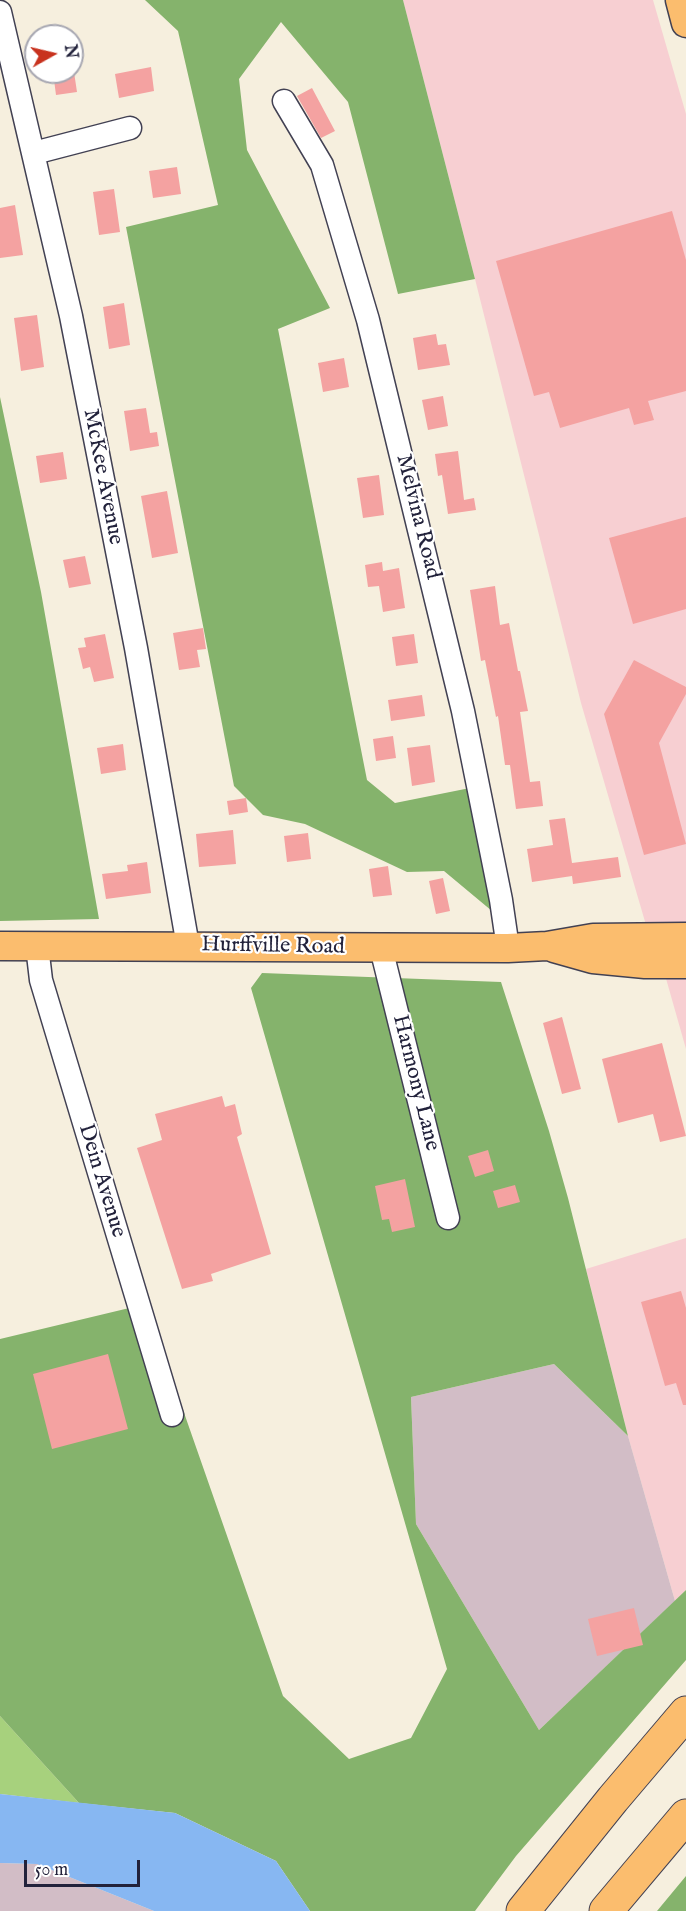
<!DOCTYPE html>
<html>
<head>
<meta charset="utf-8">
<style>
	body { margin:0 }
	#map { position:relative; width:686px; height:1911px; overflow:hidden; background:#f6efde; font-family:"IM FELL English",serif }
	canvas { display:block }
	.north { position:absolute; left:24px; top:24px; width:60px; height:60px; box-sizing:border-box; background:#fff; border:2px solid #a7a7b1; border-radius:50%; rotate:82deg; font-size:16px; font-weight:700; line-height:24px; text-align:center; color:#22223b }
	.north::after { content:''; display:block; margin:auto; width:21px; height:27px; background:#c8321e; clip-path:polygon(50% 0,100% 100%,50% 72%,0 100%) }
	.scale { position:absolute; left:24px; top:1860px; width:116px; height:27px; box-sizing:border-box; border:3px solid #22223b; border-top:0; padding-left:8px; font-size:18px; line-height:21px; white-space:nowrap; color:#22223b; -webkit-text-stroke:4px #fff; paint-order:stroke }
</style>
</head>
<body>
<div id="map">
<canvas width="686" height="1911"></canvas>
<div class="north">N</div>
<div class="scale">50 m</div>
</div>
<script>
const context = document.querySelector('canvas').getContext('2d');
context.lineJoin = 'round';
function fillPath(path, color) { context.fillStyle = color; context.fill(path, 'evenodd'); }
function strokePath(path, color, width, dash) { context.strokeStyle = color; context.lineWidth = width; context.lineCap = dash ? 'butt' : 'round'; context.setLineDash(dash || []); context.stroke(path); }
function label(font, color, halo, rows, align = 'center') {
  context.font = font + ' "IM FELL English",serif'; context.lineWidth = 4.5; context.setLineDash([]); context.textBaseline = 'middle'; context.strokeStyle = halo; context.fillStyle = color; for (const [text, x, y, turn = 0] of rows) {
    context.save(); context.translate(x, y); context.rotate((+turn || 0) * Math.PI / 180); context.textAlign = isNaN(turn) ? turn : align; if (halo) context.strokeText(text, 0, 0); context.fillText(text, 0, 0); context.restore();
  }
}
const built = new Path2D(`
	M403,0H653L686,114V925H646L581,703L475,279Z
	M665,975H686V1049Z
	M686,1238V1590L675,1601L628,1436L586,1269Z`);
const industrial = new Path2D(`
	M554,1364L628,1436L675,1601L539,1730L416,1524L411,1397Z
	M0,1863L37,1864L154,1911H0Z`);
const green = new Path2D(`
	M0,1716L79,1803L0,1794Z`);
const forest = new Path2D(`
	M145,0H403L475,279L398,294L348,102L281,22L239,79L247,150L330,308L278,329L367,780L395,803L480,786L492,911L444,871L407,872L305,824L263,815L234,786L126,227L218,205L178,31Z
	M0,397L41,592L99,919L0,921Z
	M262,973L501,982L549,1131L568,1198L628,1436L554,1364L411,1397L416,1524L539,1730L686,1590V1660L516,1856L475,1911H310L276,1861L175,1813L79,1803L0,1716V1339L146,1304L283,1696L349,1759L411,1738L447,1669L251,988Z
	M686,1876V1911H657Z`);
const water = new Path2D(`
	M0,1794L175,1813L276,1861L310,1911H154L37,1864L0,1863Z`);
const building = new Path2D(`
	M151,67L154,91L119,98L115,74Z
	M53,72H74L77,92L56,95Z
	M312,88L335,131L321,138L297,96Z
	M177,167L181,194L153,198L149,171Z
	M114,189L120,232L99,235L93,192Z
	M15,205L23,255L0,258V208Z
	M672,211L686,260V391L648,401L654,420L634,425L629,408L560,428L549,392L534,396L496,261Z
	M124,303L130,345L109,349L103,307Z
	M37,315L44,367L21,371L14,318Z
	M436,334L438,345L446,344L450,365L418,370L413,338Z
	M344,358L349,387L323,392L318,363Z
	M443,396L448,426L428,430L422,400Z
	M146,408L150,433L157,432L159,446L130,451L124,411Z
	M458,451L464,500L474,498L476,510L448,514L442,475L438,476L435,454Z
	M63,452L67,479L40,483L36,456Z
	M379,475L384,515L363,518L357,478Z
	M167,491L178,553L152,558L141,496Z
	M686,517V609L633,624L609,538Z
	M85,556L91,584L69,588L63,560Z
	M382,562L383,571L399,568L405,608L383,612L379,586L368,587L365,565Z
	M495,586L500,625L509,623L518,671H520L528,711L520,712L530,782L540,781L543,806L516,809L510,765H505L498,716L496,717L485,660L481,661L470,590Z
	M203,628L206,649L197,650L200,667L179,670L173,633Z
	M105,634L114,678L94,682L90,667L83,669L78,648L86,647L84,638Z
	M414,634L418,663L396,666L392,637Z
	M634,660L686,687V694L659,743L686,844L644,855L604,714Z
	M422,695L425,716L391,721L388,700Z
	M393,736L396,758L376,761L373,739Z
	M123,744L126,770L101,774L97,748Z
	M430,745L435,782L412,786L407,748Z
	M246,798L248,812L229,815L227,801Z
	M565,818L572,863L618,857L621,877L573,884L572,876L532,882L527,849L553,845L549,820Z
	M233,830L236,864L199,867L196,834Z
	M308,833L311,859L287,862L284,836Z
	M147,862L151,893L106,899L102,874L128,871L127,865Z
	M388,866L392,895L373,897L369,869Z
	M443,878L450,911L436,914L429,881Z
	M562,1017L581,1089L562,1094L543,1023Z
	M662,1043L686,1136L660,1142L653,1114L618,1123L602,1059Z
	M222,1096L225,1107L235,1104L242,1134L237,1137L271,1254L211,1274L213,1281L182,1289L137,1148L162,1140L155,1114Z
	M488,1150L494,1171L475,1177L468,1156Z
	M405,1179L415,1227L392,1232L389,1219L382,1220L375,1186Z
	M515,1185L520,1202L498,1208L493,1191Z
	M681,1291L686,1308V1405H683L676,1383L665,1386L641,1302Z
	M108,1354L128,1429L52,1449L33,1374Z
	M634,1608L643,1645L597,1656L588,1619Z`);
const minor = new Path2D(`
	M0,12L71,316L136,648L188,946
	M284,101L322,165L368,320L463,711L501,900L508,948
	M34,153L130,128
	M37,946L41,980L172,1415
	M381,948L448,1218`);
const major = new Path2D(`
	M680,0L686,23
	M0,946L508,948L547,946L593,938L686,937
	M554,948L593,959L645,964H686`);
const highway = new Path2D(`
	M523,1911L613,1799L686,1713
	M606,1911L686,1816`);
const streetNames = [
	["McKee Avenue",102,477,79],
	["Melvina Road",417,517,76],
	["Hurffville Road",273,947,1],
	["Harmony Lane",415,1083,76],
	["Dein Avenue",101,1181,73]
];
fillPath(built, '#f7cfd2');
fillPath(industrial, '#d2bdc6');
fillPath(green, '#a7d17d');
fillPath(forest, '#85b36c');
fillPath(water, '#87b7f2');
fillPath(building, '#f4a2a1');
strokePath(minor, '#424153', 25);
strokePath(major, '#424153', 31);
strokePath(highway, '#424153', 35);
strokePath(minor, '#fff', 22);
strokePath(major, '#fbbd6e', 28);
strokePath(highway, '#fbbd6e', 33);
label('22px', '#22223b', '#fff', streetNames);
</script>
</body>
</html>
